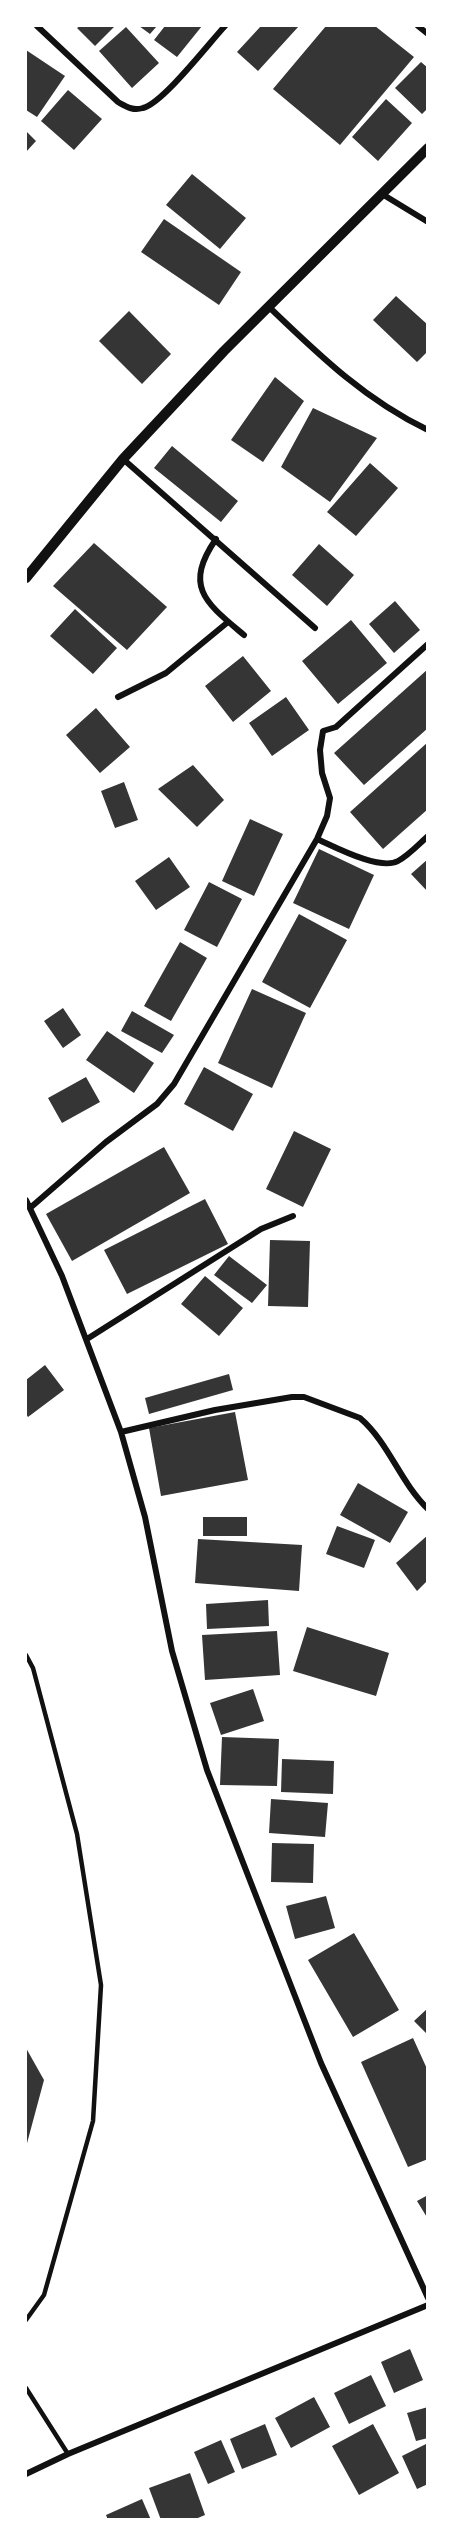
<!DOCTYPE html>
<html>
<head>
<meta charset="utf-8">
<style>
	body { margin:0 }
	#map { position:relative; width:453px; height:2545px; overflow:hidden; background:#fff; font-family:Poppins,sans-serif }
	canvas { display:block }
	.frame { position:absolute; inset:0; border:27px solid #fff; pointer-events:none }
</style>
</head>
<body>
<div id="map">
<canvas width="453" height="2545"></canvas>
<div class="frame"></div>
</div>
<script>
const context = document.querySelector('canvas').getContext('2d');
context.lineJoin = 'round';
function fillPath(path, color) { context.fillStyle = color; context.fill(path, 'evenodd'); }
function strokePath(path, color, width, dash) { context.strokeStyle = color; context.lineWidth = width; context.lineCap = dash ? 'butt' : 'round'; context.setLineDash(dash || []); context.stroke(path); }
const building = new Path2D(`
	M80,26H115L95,46L77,28Z
	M139,26H157L150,34Z
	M165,26H202L177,57L154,40Z
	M261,26H299L258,71L237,52Z
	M326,26H375L414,57L340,145L273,89Z
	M126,27L159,63L132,88L99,51Z
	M26,50L65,76L37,117L26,110Z
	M421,62L428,68V108L422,114L395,88Z
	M68,90L102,119L74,150L41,121Z
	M386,99L412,123L378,161L352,137Z
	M26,131L36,141L26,152Z
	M192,174L246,218L220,249L166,205Z
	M164,219L241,272L219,305L141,252Z
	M396,296L428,325V351L417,362L373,320Z
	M129,311L171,354L142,384L99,341Z
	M275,377L304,401L263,462L231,440Z
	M313,408L377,438L330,502L281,467Z
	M172,446L238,501L221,522L154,468Z
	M370,463L398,488L356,536L327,512Z
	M94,543L167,607L127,650L53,586Z
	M319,544L354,575L327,606L292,575Z
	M395,601L420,630L394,653L369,624Z
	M75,609L117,648L93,674L50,636Z
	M351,620L387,663L338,704L302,661Z
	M243,656L271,691L233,722L205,686Z
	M428,669V728L364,785L334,753Z
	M286,697L309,730L272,756L249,723Z
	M96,708L130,747L100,773L66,735Z
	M428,742V809L383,849L350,812Z
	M193,765L224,800L197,827L158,789Z
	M124,782L138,820L115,828L101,791Z
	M250,819L283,834L254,896L222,881Z
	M319,849L374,875L349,929L293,903Z
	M169,857L190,887L156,910L135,881Z
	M428,859V892L411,874Z
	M209,882L242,899L217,947L184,930Z
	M299,914L347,940L310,1008L262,982Z
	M180,942L207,958L171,1021L144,1006Z
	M252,989L306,1013L272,1088L218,1063Z
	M63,1008L81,1035L63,1048L44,1021Z
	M132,1011L174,1035L162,1053L121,1031Z
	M107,1031L154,1063L134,1093L86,1060Z
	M204,1067L253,1094L233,1131L184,1104Z
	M86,1077L100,1102L62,1123L48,1098Z
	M294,1131L331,1149L303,1207L266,1189Z
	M164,1147L190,1193L72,1261L46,1214Z
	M205,1199L228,1244L127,1294L104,1250Z
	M270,1240L310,1241L308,1307L268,1306Z
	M229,1256L267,1285L252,1303L214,1275Z
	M205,1276L243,1308L219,1336L181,1304Z
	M45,1365L64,1390L28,1417L26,1414V1380Z
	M229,1374L233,1390L149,1414L145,1398Z
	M235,1412L248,1480L161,1496L149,1428Z
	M358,1483L408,1512L390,1543L340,1515Z
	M203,1517H247V1536H203Z
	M337,1526L375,1540L364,1568L326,1554Z
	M428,1535V1580L417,1591L396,1563Z
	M198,1539L302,1545L299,1591L195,1583Z
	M268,1600L269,1626L207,1629L206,1604Z
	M307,1627L389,1653L376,1696L293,1671Z
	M277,1631L280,1675L205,1680L202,1635Z
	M253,1689L264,1721L221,1735L210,1703Z
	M222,1737L279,1739L277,1786L220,1785Z
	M282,1759L334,1761L333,1794L281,1792Z
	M271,1799L328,1803L325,1837L269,1833Z
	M272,1843L314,1844L313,1883L271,1882Z
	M326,1896L335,1928L295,1939L286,1906Z
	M354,1933L399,2010L353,2037L308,1960Z
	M428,2008V2035L414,2021Z
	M413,2038L428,2071V2159L408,2167L361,2062Z
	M26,2048L44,2080L26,2147Z
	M428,2195V2219L417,2201Z
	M410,2349L423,2380L394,2393L381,2362Z
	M371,2375L386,2406L349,2424L334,2393Z
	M314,2397L330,2427L291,2448L275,2418Z
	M428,2407V2438L416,2441L407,2413Z
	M265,2424L277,2455L242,2469L230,2439Z
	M373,2424L399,2473L359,2495L332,2446Z
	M221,2440L235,2472L208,2484L194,2452Z
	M426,2444L428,2484L417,2489L402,2456Z
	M190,2473L205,2515L193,2520H161L149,2488Z
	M142,2499L151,2520H108L106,2515Z`);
const service = new Path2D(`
	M26,1655L33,1668L77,1834L101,1985L93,2121L44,2295L26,2320
	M26,2388L68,2454`);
const minor = new Path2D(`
	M37,26L118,102C127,107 133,111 143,108C163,103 209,43 225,26
	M418,26L428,34
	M382,194L428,222
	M269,307C318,354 365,400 428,430
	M123,459L315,628
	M216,539C183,587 206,603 244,635
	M118,697L166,673L228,622
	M317,839C335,847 380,871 398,861C409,855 419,844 428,836
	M26,1200L62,1276L121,1432L145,1517L172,1651L207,1770L321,2063L428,2298
	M30,1208L106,1142L157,1104L174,1084L317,839L327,816L330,798L322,773L320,750L323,731L336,727L428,644
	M87,1339L261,1229L293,1216
	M121,1432L215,1410L292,1397H304L360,1418C389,1443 400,1482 428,1509
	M26,2474L68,2454L428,2305`);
const tertiary = new Path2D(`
	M26,578L123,459L224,351L428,148`);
fillPath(building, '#353535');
strokePath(service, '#111', 4.5);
strokePath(minor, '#111', 6);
strokePath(tertiary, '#111', 10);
</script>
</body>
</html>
